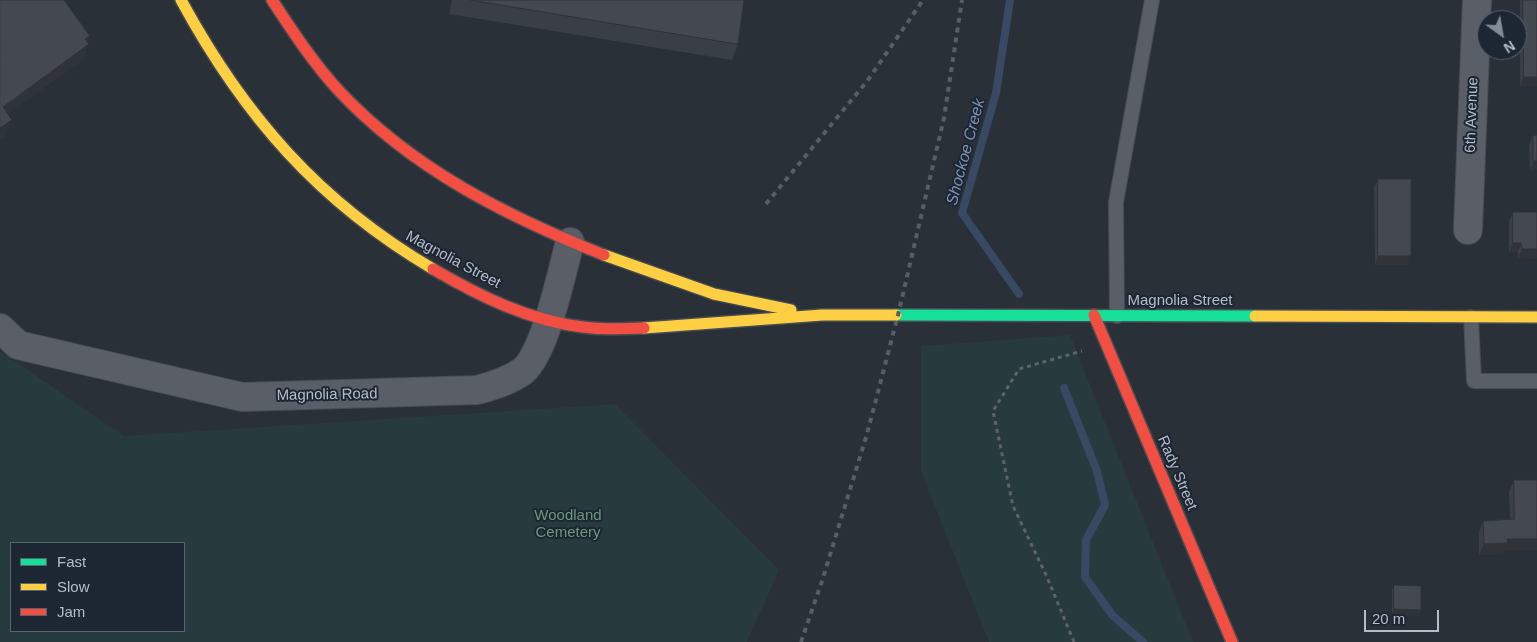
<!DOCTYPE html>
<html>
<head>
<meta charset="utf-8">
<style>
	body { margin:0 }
	#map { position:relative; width:1537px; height:642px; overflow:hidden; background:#2a3038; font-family:Helvetica,sans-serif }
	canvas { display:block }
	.legend { position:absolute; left:10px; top:542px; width:175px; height:90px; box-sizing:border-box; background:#1d2633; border:1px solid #59626f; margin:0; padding:6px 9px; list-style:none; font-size:15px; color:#b4bcc9 }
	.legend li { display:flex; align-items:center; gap:10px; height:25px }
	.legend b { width:25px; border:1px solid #59626f }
	.north { position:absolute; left:1477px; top:10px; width:50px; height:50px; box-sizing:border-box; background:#1d2633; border:1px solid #59626f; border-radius:50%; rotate:148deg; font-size:14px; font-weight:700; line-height:20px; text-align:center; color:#b4bcc9 }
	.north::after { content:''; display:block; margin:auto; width:18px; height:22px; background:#848b96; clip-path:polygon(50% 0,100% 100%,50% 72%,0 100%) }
	.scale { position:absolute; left:1364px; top:610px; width:75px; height:22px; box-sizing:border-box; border:2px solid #b4bcc9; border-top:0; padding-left:6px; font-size:15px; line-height:18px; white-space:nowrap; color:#b4bcc9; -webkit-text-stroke:4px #1d2633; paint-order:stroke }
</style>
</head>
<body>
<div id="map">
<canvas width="1537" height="642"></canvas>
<ul class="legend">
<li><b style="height:6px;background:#16e098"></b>Fast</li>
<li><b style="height:6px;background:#ffcf43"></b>Slow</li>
<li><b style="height:6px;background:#f24e42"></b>Jam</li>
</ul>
<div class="north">N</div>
<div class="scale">20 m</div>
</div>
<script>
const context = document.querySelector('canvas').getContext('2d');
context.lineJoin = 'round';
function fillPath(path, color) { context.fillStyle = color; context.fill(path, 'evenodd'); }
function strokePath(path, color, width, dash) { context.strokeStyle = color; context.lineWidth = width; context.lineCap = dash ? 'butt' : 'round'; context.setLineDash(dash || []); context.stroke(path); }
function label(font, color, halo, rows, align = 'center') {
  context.font = font + ' Helvetica,sans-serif'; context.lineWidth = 4; context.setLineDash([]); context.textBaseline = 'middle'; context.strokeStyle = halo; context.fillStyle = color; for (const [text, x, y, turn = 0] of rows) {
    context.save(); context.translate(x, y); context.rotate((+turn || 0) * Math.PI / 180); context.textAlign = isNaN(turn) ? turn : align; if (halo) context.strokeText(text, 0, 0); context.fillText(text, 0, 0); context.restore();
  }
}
const green = new Path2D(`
	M1070,335L1193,642H989L921,471V346Z
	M0,351L124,436L615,404L779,570L747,642H0ZM11,543H184V631H11Z`);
const stream = new Path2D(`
	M1010,0L996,93L962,213L1019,294
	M1064,388L1097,471L1105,505L1086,540L1085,577L1113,616L1143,642`);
const path = new Path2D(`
	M1074,642L1047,577L1013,506L993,411L1019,369L1082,351`);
const lane = new Path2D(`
	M1117,316L1116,202L1152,0
	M1471,317L1474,381H1537`);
const street = new Path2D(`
	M1468,230L1477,0
	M0,328L18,345L242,397L477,390C493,386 509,381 523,371C546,351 561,274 570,242`);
const fast = new Path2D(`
	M896,315L1255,316`);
const slow = new Path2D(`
	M181,0C244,116 319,202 433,269
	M604,255L714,294L791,310
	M1255,316L1537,317
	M644,328L822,315H896`);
const jam = new Path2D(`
	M272,0C293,32 314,64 340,92C413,169 506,216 604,255
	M433,269C479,296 530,321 583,327C603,330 624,329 644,328
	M1094,315L1232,642`);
const rail = new Path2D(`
	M766,204L868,80L923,0
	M801,642L823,578L867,434L898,315L944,118L962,0`);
const wall = new Path2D(`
	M452,0H744L738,44L732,60L449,14Z
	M1520,0H1537V86H1520Z
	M1533,136L1537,170L1530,171L1529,145Z
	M1378,179L1408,265H1375L1374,188Z
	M1513,212H1537V259L1518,258V252H1509V221Z
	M1514,480H1537V550H1505L1503,554L1479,555V532L1483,521L1510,519L1509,492Z
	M1394,585L1421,610L1419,615L1392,614V590Z`);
const shadedWall = new Path2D(`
	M90,36L86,46L89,44L83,60L0,120L3,107Z
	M1524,77H1537V86H1520Z
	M12,120L6,136L0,140V128Z
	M1533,161H1537V170L1530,171Z
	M1513,243H1521L1518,252H1509Z
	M1522,249H1537V259L1518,258Z
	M1378,256H1411L1408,265H1375Z
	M1507,539H1537V550H1505L1503,554L1479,555L1484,544Z
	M1394,609L1421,610L1419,615L1392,614Z`);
const building = new Path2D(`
	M0,0H64L90,36L85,39L89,44L3,107L12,120L0,128Z
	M471,0H744L738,44Z
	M1523,0H1537V77H1524Z
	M1537,135V161H1533V136Z
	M1378,179H1411V256H1378Z
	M1513,212H1537V249H1522L1521,243H1513Z
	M1514,480H1537V539H1507L1508,543L1484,544L1483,521L1514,519Z
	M1394,585L1421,586V610L1394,609Z`);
const streetNames = [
	["6th Avenue",1472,115,-88],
	["Magnolia Street",453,260,28],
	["Magnolia Street",1180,301],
	["Magnolia Road",327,395,-1],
	["Rady Street",1177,473,67]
];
const parkNames = [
	["Woodland",568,516],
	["Cemetery",568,533]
];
const waterNames = [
	["Shockoe Creek",966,152,-75]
];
fillPath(green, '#273a3e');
strokePath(stream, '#384963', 8);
strokePath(lane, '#484c53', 16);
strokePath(street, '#484c53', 30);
strokePath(fast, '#484c53', 14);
strokePath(slow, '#484c53', 14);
strokePath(jam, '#484c53', 14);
strokePath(path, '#5d636a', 3, [4, 4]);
strokePath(lane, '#5a5e66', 14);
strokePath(street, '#5a5e66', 28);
strokePath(fast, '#16e098', 11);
strokePath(slow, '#ffcf43', 11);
strokePath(jam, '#f24e42', 11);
strokePath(rail, '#595d64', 4, [5, 5]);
fillPath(wall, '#3a3f45');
fillPath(shadedWall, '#303338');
fillPath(building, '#444950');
strokePath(building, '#303338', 1);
label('15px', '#b4bcc9', '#1d2633', streetNames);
label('15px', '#6b9a76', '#1d2633', parkNames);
label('italic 16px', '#7c92b1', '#1d2633', waterNames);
</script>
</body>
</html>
